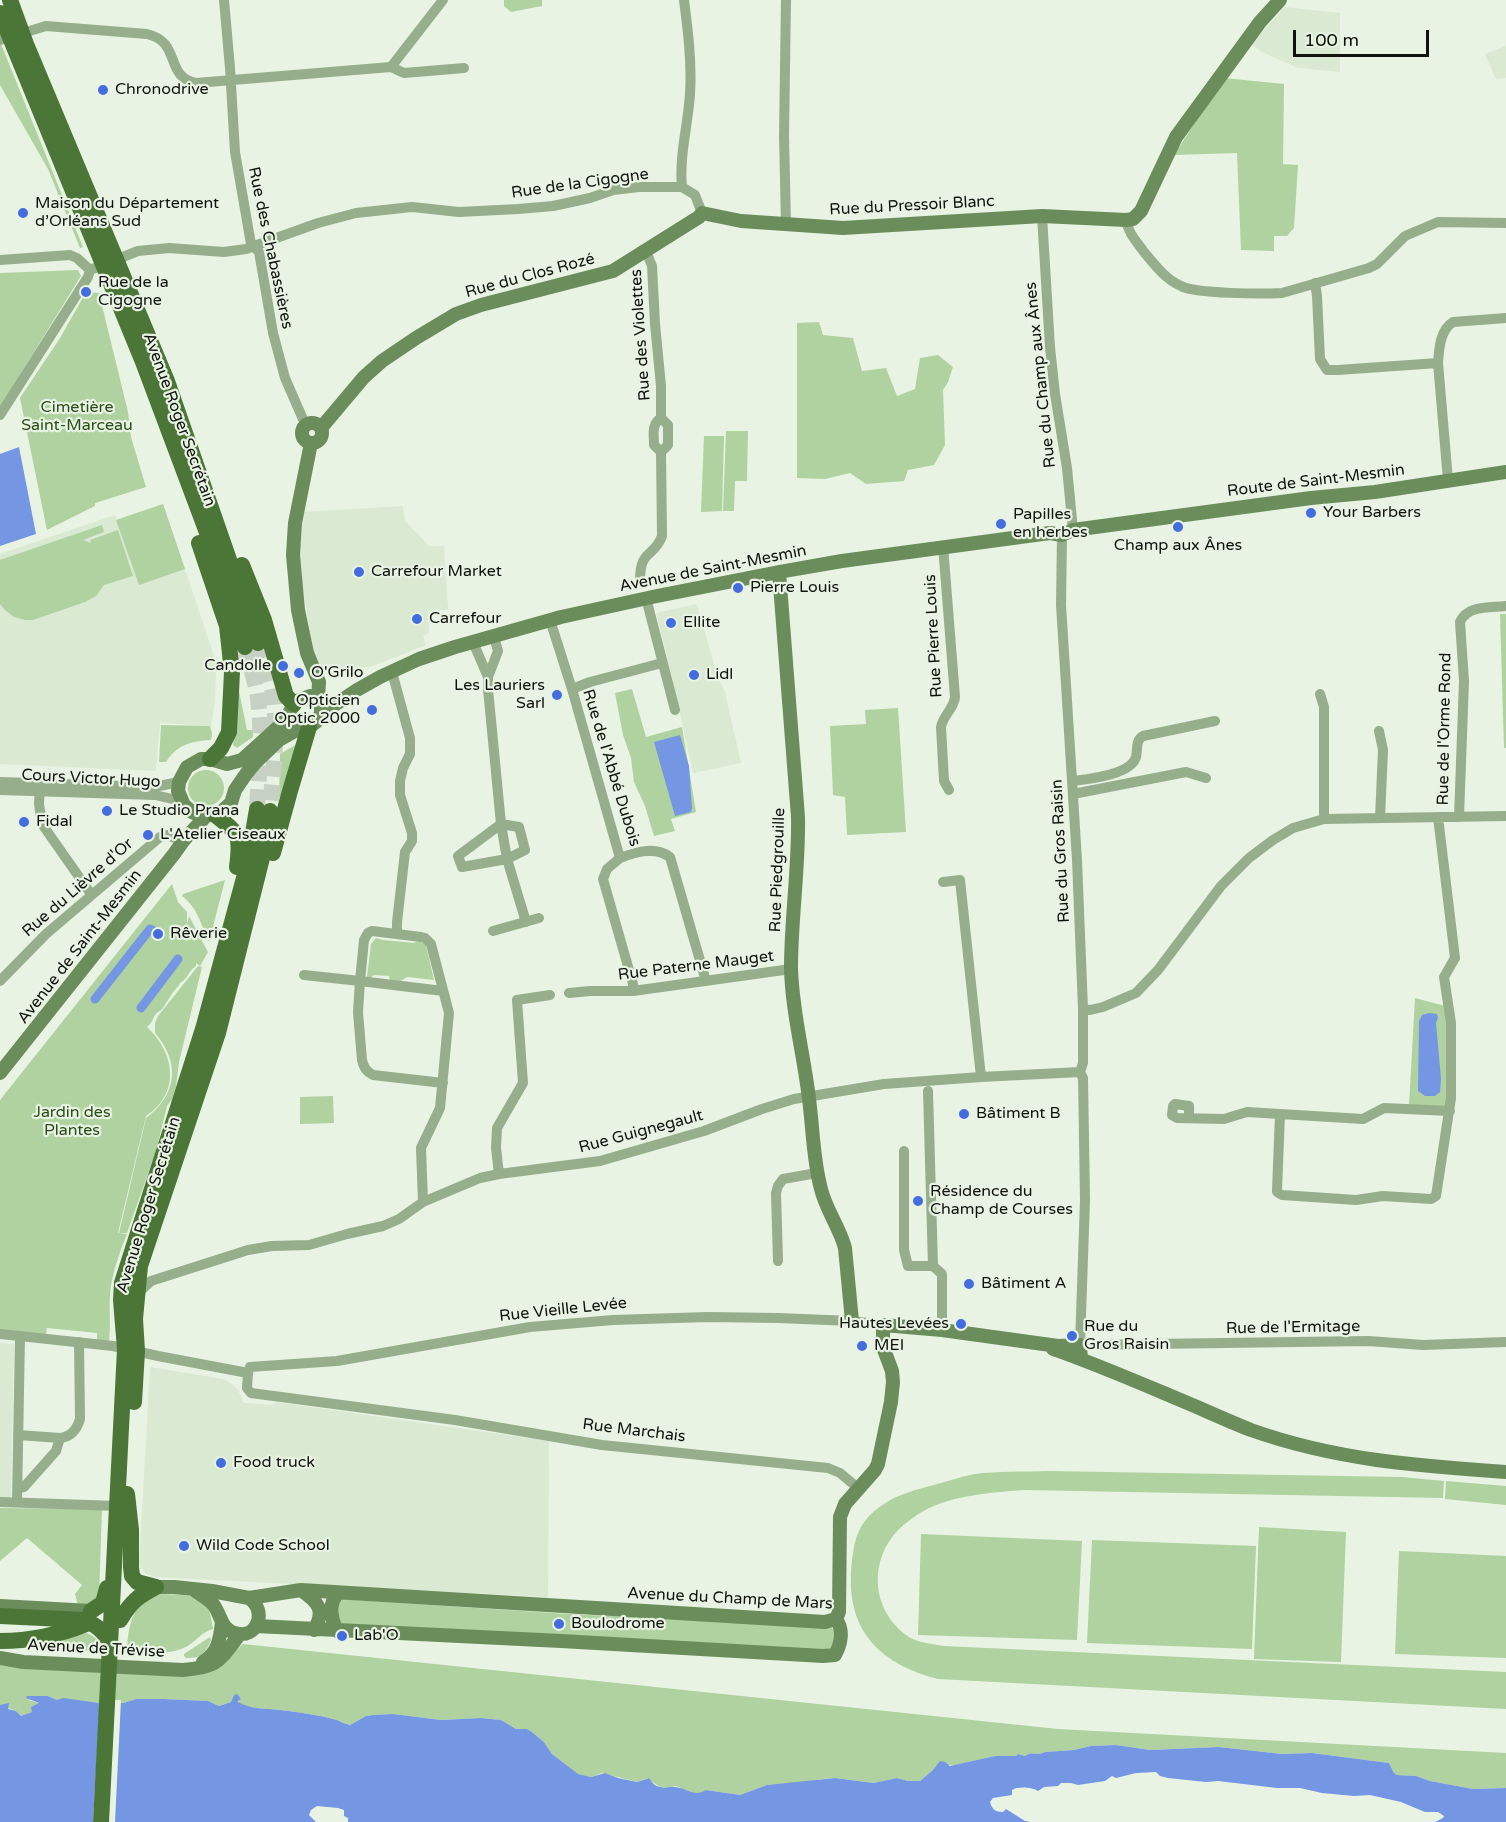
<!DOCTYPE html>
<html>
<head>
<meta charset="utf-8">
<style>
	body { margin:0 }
	#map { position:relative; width:1506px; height:1822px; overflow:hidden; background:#e8f3e3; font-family:"Varela Round",sans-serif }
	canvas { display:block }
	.scale { position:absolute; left:1293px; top:30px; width:136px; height:27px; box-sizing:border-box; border:3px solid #0f120d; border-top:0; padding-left:8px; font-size:18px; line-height:21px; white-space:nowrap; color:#0f120d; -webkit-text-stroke:4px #e8f3e3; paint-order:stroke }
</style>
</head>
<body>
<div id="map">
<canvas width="1506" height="1822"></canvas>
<div class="scale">100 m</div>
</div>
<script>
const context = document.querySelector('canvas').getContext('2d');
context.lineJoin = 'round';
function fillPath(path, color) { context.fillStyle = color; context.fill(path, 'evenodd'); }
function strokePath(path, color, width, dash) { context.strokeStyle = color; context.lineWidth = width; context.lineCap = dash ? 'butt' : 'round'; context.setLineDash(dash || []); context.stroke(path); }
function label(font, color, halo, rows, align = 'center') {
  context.font = font + ' "Varela Round",sans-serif'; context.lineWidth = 4.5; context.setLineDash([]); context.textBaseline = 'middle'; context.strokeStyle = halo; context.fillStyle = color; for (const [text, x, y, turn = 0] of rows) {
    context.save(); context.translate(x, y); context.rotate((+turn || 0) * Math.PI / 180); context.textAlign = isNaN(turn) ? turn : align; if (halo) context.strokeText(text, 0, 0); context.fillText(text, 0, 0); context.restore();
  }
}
const built = new Path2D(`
	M1285,7L1340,13V72L1298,68L1262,52L1251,44Z
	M1506,46V78L1496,79L1485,54Z
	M163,504L216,662L215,701L211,726L160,723L156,771L0,764V554L115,515L117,520Z
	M403,506L405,521L429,546H444L448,610L428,611L429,633L423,636L426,645L370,667L322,668L313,651L299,564L303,512Z
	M697,604L718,678L725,692L741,763L693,773L672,677L656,613Z
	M0,1343L14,1344L11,1498H0Z
	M150,1367L223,1379L232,1384L238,1390L244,1403L273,1405L275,1402L549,1441L548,1597L155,1577L146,1574L139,1565Z`);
const green = new Path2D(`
	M504,0H542V6L511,12L504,6Z
	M0,44H1L83,247L80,248L48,169L0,85Z
	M1224,78L1284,84L1283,164L1298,165L1294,228L1287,236H1274V251L1241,250L1237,153L1174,155Z
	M78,270L81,276L0,407V273Z
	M86,292L99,293L128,412L131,437L146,487L95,503V506L47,530L20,398L60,338Z
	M819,322L823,335L853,338L862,371L886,368L897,396L915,389L920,358L938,355L953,367L948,382L943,390L945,445L934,465L908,470L904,481L866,484L850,473L825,479L797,478V323Z
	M726,431H748L747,481H735L734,511H723Z
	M704,436H724L722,511L701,512Z
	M163,504L185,569L139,585L116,520Z
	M102,525L104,532L83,540L91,543L90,540L118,530L133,576L104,585L96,596L85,602L33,620H25L14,617L5,610L0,604V560Z
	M1500,614H1506V748H1504Z
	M238,686L247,730H253V737L237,748L233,745Z
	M632,689L646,737L682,727L696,812L671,819L675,831L654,836L645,806L634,782L631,758L623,735L615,693Z
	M898,708L906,832L847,835L845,797L833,795L830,726L866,724L865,710Z
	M161,725L210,726L212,733L211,740C191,741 177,745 166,762H159Z
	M297,744L280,798H279L280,754Z
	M188 788a18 18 0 1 1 36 0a18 18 0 1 1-36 0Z
	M225,880L209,942C201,925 198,908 182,896L183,894Z
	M172,884L178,902L187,912V923L181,933L189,939L182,933L186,928L189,916L208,952L200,966L196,963V966C189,970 188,979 180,983C179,986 176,988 174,991C170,996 167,1002 163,1008C161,1011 157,1012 155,1015C152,1020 152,1023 147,1027C175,1053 181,1093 146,1116L118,1233L127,1234C119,1254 112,1273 110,1294C109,1310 111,1325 109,1341L97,1340V1333L47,1328L46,1335L0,1331V1100Z
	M376,938L383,940L414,943L419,941L426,945L434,980L407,977L397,983L390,981L389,976L374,975L370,978L367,977L371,944Z
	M198,966L202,967L179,1062L176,1087L172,1099L167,1106L156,1151L127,1233H119L146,1118C178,1094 180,1062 155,1033V1023L158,1016Z
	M1415,998L1445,1006L1447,1027L1446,1105L1443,1108L1409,1105Z
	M333,1096L334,1123L300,1124V1097Z
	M1048,1471L1402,1477L1444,1481L1443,1498L1024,1490C989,1493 947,1495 917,1515C908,1521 899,1528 893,1536C868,1568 874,1614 909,1637C919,1643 932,1644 944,1646L1506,1672V1709L938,1679C876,1663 844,1627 852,1561C855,1534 861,1519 884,1504C897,1495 912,1491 926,1487C942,1483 959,1477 975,1474C999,1471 1024,1472 1048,1471Z
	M1446,1481L1506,1486V1505L1445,1499Z
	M0,1508L102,1509L99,1598L93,1604L78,1605L75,1594L82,1585L27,1538L0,1561Z
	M1259,1527L1346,1532L1341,1662L1254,1659Z
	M921,1534L1082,1541L1077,1640L918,1635Z
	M1092,1540L1256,1546L1252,1649L1087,1643Z
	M1399,1551L1506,1556V1658L1395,1654Z
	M161,1594C176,1595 203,1593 209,1610C211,1616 212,1623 213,1629C202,1632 198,1639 189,1645C171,1657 151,1651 131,1650L127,1648C129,1621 133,1603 161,1594Z
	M340,1599L568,1614L820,1626L832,1628L836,1633L831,1650L339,1626L338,1613Z
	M86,1633C96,1636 100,1642 103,1651L60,1650L46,1641Z
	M210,1637L211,1640C204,1655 202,1658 186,1658L184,1656V1654Z
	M243,1644L1058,1729L1506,1753V1788L1473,1789L1430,1781L1416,1776L1397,1775L1394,1773L1389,1763L1312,1753L1282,1754L1219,1747L1150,1750L1116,1745L1091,1746L1074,1750L1045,1752C1038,1756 1031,1751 1025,1756L1018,1754L1016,1756H995L957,1765H947L937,1767L920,1781H908L897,1778L875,1783L835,1778L821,1779L806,1782L767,1785L740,1795L706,1790L701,1794H696L676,1786L661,1788L647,1778L637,1782L602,1773L591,1777L577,1774L552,1754L544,1742L532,1732L527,1729H516L501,1720L481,1718L441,1720L393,1714L373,1715L366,1716L350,1725C346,1724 342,1722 337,1720C319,1715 299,1712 280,1710C265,1708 252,1710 238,1703L239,1700L234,1695L231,1702L219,1706L208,1701L163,1699H136L125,1703H99L57,1700L48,1696L28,1700L39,1703L32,1712L21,1716L16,1711L0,1705V1665L188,1677C212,1675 226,1659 243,1644Z`);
const water = new Path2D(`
	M19,447L36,534L0,546V454Z
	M680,735L689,766L692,808L691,812L675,816L654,742Z
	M1429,1013L1437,1014L1438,1018L1436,1023L1441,1079L1440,1092L1435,1096H1425L1418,1091L1419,1021L1422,1015Z
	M237,1694L241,1699L238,1701V1702C252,1710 265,1708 280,1710C298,1712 319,1715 337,1720C341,1722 346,1724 350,1725L366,1716L373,1715L393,1714L441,1720L481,1718L501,1720L516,1729H527L532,1732L544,1742L552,1754L578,1774L591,1777L605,1773L618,1778L637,1782L649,1778C652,1782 654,1786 660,1787C665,1789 669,1786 674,1787C686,1787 694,1798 706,1790L740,1795L767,1785L835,1778L874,1783L897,1778L908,1781H920L933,1770L940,1761L945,1762L950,1766L995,1756H1016L1018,1754L1025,1756C1031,1751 1038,1756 1045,1752L1074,1750L1091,1746L1116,1745L1150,1750L1219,1747L1282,1754L1312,1753L1389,1763L1394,1773L1397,1775L1416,1776L1430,1781L1473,1789L1506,1788V1822H1435L1443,1818L1444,1816L1438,1812H1425L1401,1802L1370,1795L1354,1796L1322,1793L1300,1788H1277L1218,1781L1206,1782L1168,1778L1160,1776L1156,1772L1136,1773L1116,1778L1112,1776L1105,1781L1078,1785L1071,1783H1061L1058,1786L1044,1787L1038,1791C1033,1787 1017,1786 1012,1790V1795L993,1798L990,1802C992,1809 995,1812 1003,1812L1006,1809L1025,1821L1031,1822H348V1818L344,1816V1810L338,1808L317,1806L311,1810L309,1815L316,1822H0V1705L9,1703L8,1709L16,1711L21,1716L32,1712L31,1707L39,1703L26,1698L27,1696H48L57,1700L63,1698L99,1703H124L136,1699H163L208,1701L219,1706L231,1702L234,1695Z`);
const pier = new Path2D(`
	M100,1700H121L115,1822H93Z`);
const canal = new Path2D(`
	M95,999L150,929L152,930
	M141,1008L178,959`);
const primaryTunnel = new Path2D(`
	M258,643C263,658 269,673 272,688C279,729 273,770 270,811
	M245,647C248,660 253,674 256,687C264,727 259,768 257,809`);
const street = new Path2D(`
	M224,0L230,68L235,152L251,244L259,252L273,333L285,378L306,426
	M0,40L46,26L147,34C182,42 164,77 196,83L391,67L443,0
	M391,67L404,73L464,68
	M682,187C679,156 688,125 690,94C692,63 688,31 684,0
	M1042,216L1050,347L1055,394L1067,468L1073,530
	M1126,220C1128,233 1137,242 1144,252C1155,265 1165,279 1181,286C1196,294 1263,294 1282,293L1369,268L1377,264L1405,236L1438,222L1506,223
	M786,224L784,136L786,0
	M0,260L70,255L77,258L90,270
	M90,270L138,251L169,248L224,252L246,249L318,223L356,213L412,207L459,212L518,209L553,206L590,198L613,190L639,187H682L695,195L702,213
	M1315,283L1317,296L1320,359L1327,370H1338L1438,363
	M0,415L88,277L90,270
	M661,418C651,424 654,435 654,445L661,452
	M1448,480L1438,363C1439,349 1440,330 1453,322L1506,318
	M1062,535L1061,605L1077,860L1083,1009V1063L1080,1072L1083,1078L1085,1200L1080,1345L1368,1341L1423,1345L1506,1342
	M943,546L955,697C954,709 943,715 941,727L944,781L949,790
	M640,580C640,549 654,558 662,536L661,452L668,445V425L661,418V386L655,324L652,266L646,251
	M646,598L675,710
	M550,620L572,689L620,858C636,852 655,846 670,857L706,981
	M494,637L498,651L488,677V689L501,824L507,859L526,922
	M473,642L488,677
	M392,672L410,738V754L403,768L400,781V795L412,833V841L405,852L397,922V933
	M572,689L590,682L662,663
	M1320,694L1324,707V819
	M1379,731L1383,750L1380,818
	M1072,781C1089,779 1131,775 1136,757C1138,749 1135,741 1143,736L1215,721
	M0,782L154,787L179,782
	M40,784L39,804L42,824L91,894
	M0,790L155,795L181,801
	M1073,794L1186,772L1206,778
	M1459,817L1464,681L1460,622C1468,605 1489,608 1506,606
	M501,824L519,827L525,850L507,859L462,867L458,856Z
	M620,858L607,869L603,879L633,984V991
	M943,882L960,880L981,1077
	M493,931L539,918
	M304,975L360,981L364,940L368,933L372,931L421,937L425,938L431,944L449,1013L440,1108L421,1148L423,1202
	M0,981L46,934L160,837L167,835L183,841
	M569,993L590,991H633L791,969
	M1083,1009L1090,1010L1103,1007L1136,993L1158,970L1221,886L1249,858L1273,840L1293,828L1324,819L1506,816
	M443,1083L373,1075C366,1071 364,1068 362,1060L358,1012L360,981L443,991
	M928,1091L933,1266L942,1274V1330
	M1280,1114L1277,1190V1192L1282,1195L1356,1200L1383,1196L1431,1199L1436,1196L1451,1098V1023L1444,977L1455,958L1438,817
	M1189,1118V1106L1175,1104L1173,1106L1172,1115L1177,1118L1224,1119L1247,1112L1363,1119L1384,1108L1450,1111
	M904,1151V1250L908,1266H933
	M499,1174L496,1148L497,1128L523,1083L517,1000L550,995
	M778,1261L776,1193L778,1186L783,1179L817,1173
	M136,1295L151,1281L248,1250L272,1246L309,1245L347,1234L383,1226L399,1219L423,1202L480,1178L499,1174L600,1161L704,1131L762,1109L794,1099L884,1084L981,1077L1080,1072
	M0,1334L113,1346L158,1356L248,1373
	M248,1373L250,1367L337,1361L530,1327L613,1320L708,1317L778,1318L852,1321L883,1325
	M248,1373L247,1388L251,1393L455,1420L602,1445L828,1468L840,1473L858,1488
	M60,1438C71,1437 77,1429 80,1419L79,1342
	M18,1488L24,1487L56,1451L60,1438L18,1435
	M0,1502L118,1506
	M17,1502L20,1336`);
const secondary = new Path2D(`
	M302 433a10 10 0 1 1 20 0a10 10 0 1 1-20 0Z
	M321,428L364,377L382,361L416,338L456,314L481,305L613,271L699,217L702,213L741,221L843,228L1042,216L1126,220L1133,219L1141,211L1176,137L1260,22L1280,0
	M311,443L295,523L293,555L298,610L307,653L319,682L318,699
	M779,572L798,817C799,868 791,918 791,968C792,1012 804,1055 809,1099C813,1129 813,1160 821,1189C826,1210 840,1228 845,1248L852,1321
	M321,714V708L318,699L310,696L299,700L294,704L285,721L242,760L227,764L210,759H201L187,767L179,782L178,791L184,805L192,812L199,815L206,816L221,812L231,803L235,790L246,774L255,763L279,740L295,731L309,727L316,722L321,714L357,690L380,677L419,659L455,647L561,617L657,596L779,572L842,561L1050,533L1062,535L1073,530L1311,498L1375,492L1506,472
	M0,1073L174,854L184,840L206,816
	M1053,1349C1102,1366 1149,1387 1197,1407C1215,1415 1233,1423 1251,1430C1335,1460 1418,1466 1506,1472
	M156,1587H174L212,1591L249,1598L301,1590L825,1622L836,1619
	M194,1590C201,1595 208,1599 213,1604C221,1614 221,1630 235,1633C257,1640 268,1611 249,1598
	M301,1590C318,1602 326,1610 314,1630
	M0,1606L91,1611
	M836,1619L839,1612L840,1517L845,1504L875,1470L878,1464L891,1402L893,1382L892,1371L883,1347V1325L942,1330L1058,1346L1080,1345L1081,1359
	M256,1626L561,1641L823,1656L835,1655C841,1644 844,1630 836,1619
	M337,1631C331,1619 328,1603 338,1593
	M0,1658L23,1662L183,1670C219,1667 219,1661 240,1634
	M203,1662C218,1653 220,1639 222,1622`);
const primary = new Path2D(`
	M10,0L26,44L167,381L258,643
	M0,13L143,362L233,602L245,647
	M199,543L227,626L232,672L229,732L221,748L210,759
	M242,565L264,620L286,696L294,704
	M215,815C240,834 241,836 237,867
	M273,853L290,791L309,727
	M134,1402L137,1351L135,1319L140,1266L218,1033L264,850L270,811
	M127,1494L131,1530V1567L132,1576L137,1582L156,1587
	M91,1611L103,1603L107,1588
	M0,1616L84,1620C97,1625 105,1632 111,1645
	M120,1620C131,1602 138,1596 156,1587
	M0,1641C29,1641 59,1635 86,1624
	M101,1822L125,1349L121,1300L122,1283L203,1029L248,863L257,809`);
const markers = [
	[103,90,6,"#436ddf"],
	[23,213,6,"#436ddf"],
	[86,292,6,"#436ddf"],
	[1311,513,6,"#436ddf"],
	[1001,524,6,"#436ddf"],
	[1178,527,6,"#436ddf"],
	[359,572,6,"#436ddf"],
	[738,588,6,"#436ddf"],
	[417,619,6,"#436ddf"],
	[671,623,6,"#436ddf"],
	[283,666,6,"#436ddf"],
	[299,673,6,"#436ddf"],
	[694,675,6,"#436ddf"],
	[557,695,6,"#436ddf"],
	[372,710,6,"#436ddf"],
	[107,811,6,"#436ddf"],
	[24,822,6,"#436ddf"],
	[148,835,6,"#436ddf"],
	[158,934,6,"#436ddf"],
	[964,1114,6,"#436ddf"],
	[918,1201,6,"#436ddf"],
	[969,1284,6,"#436ddf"],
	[961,1324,6,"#436ddf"],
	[1072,1336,6,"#436ddf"],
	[862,1346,6,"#436ddf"],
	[221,1463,6,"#436ddf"],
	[184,1546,6,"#436ddf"],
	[559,1624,6,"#436ddf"],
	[342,1636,6,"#436ddf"]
];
const poiNames = [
	["Chronodrive",115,90],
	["Maison du Département",35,204],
	["d’Orléans Sud",35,222],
	["Rue de la",98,283],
	["Cigogne",98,301],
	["Your Barbers",1323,513],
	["Papilles",1013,515],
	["en herbes",1013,533],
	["Champ aux Ânes",1178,546,"center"],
	["Carrefour Market",371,572],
	["Pierre Louis",750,588],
	["Carrefour",429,619],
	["Ellite",683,623],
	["Candolle",271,666,"right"],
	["O'Grilo",311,673],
	["Lidl",706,675],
	["Les Lauriers",545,686,"right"],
	["Sarl",545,704,"right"],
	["Opticien",360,701,"right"],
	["Optic 2000",360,719,"right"],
	["Le Studio Prana",119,811],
	["Fidal",36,822],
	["L'Atelier Ciseaux",160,835],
	["Rêverie",170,934],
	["Bâtiment B",976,1114],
	["Résidence du",930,1192],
	["Champ de Courses",930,1210],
	["Bâtiment A",981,1284],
	["Hautes Levées",949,1324,"right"],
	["Rue du",1084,1327],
	["Gros Raisin",1084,1345],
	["MEI",874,1346],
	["Food truck",233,1463],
	["Wild Code School",196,1546],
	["Boulodrome",571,1624],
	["Lab'O",354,1636]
];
const streetNames = [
	["Rue de la Cigogne",580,184,-8],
	["Rue du Pressoir Blanc",912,206,-3],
	["Rue des Chabassières",270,248,78],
	["Rue du Clos Rozé",530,276,-15],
	["Rue des Violettes",641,335,-94],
	["Rue du Champ aux Ânes",1041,375,-96],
	["Avenue Roger Secrétain",179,420,70],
	["Route de Saint-Mesmin",1316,481,-7],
	["Avenue de Saint-Mesmin",713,569,-11],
	["Rue Pierre Louis",934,636,-93],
	["Rue de l'Orme Rond",1445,729,-89],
	["Rue de l'Abbé Dubois",611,768,73],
	["Cours Victor Hugo",91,779,3],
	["Rue du Gros Raisin",1061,851,-93],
	["Rue Piedgrouille",778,870,-88],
	["Rue du Lièvre d'Or",78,888,-41],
	["Avenue de Saint-Mesmin",80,947,-52],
	["Rue Paterne Mauget",696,966,-7],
	["Rue Guignegault",641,1132,-15],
	["Avenue Roger Secrétain",149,1205,-73],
	["Rue Vieille Levée",563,1310,-6],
	["Rue de l'Ermitage",1293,1328,-1],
	["Rue Marchais",634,1431,7],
	["Avenue du Champ de Mars",730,1599,3],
	["Avenue de Trévise",96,1649,3]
];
const parkNames = [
	["Cimetière",77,408],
	["Saint-Marceau",77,426],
	["Jardin des",72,1113],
	["Plantes",72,1131]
];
fillPath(built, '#d9e9d2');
fillPath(green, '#afd2a0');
fillPath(water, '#7596e2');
fillPath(pier, '#e8f3e3');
strokePath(canal, '#7596e2', 9);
strokePath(primaryTunnel, '#c7d1c3', 16, [16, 8]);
strokePath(street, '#96ae8c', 10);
strokePath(secondary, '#6b8d5c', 14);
strokePath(primary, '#4c7638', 16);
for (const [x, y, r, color] of markers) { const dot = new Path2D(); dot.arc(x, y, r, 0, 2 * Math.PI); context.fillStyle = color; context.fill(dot); strokePath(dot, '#e8f3e3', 2); }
label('16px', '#0f120d', '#e8f3e3', poiNames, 'left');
label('16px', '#0f120d', '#e8f3e3', streetNames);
label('16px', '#2b4d18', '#e8f3e3', parkNames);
</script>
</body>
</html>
